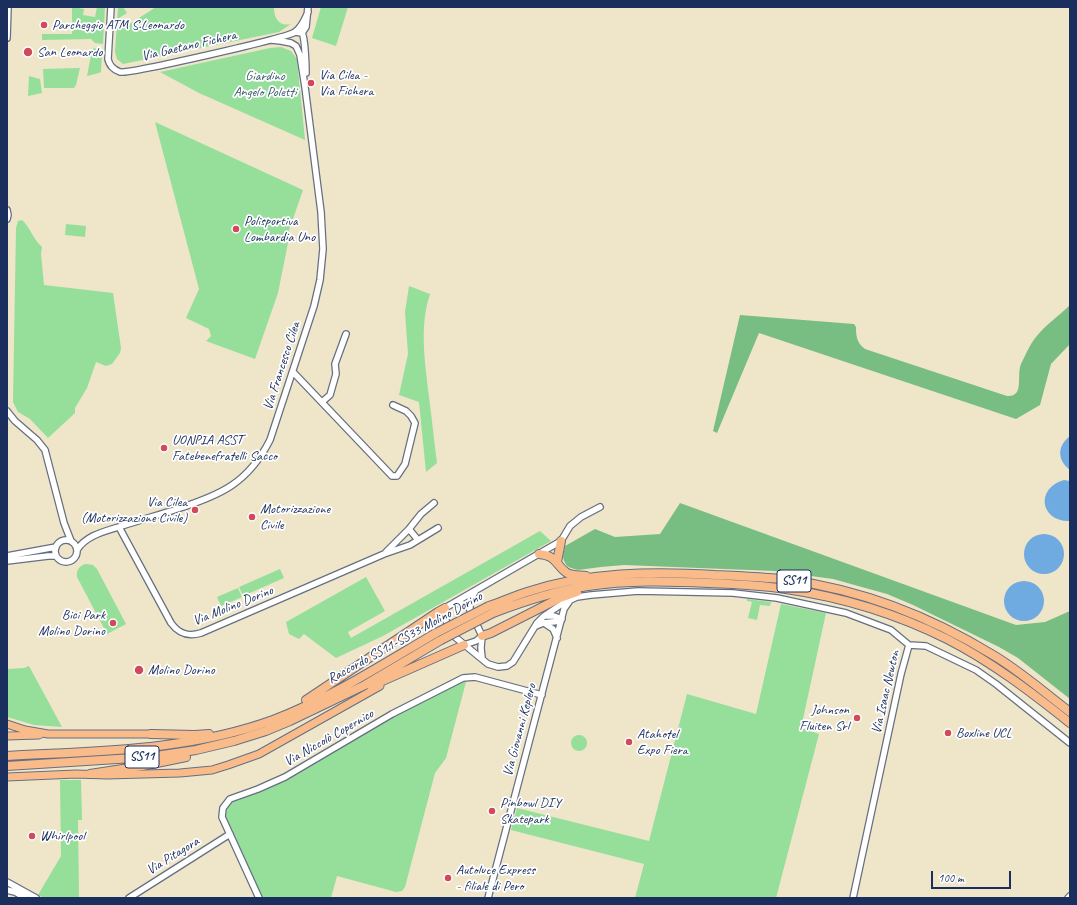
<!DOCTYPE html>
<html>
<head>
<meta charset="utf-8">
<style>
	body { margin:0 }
	#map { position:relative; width:1077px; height:905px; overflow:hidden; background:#efe5c9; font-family:Caveat,sans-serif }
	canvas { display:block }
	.frame { position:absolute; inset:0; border:8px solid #1b2f5e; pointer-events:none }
	.scale { position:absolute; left:931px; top:871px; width:80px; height:18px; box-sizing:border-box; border:2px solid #1b2f5e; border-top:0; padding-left:5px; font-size:12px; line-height:14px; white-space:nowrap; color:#1b2f5e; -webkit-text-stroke:3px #fff; paint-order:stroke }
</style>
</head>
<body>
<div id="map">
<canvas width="1077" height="905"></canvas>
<div class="frame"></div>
<div class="scale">100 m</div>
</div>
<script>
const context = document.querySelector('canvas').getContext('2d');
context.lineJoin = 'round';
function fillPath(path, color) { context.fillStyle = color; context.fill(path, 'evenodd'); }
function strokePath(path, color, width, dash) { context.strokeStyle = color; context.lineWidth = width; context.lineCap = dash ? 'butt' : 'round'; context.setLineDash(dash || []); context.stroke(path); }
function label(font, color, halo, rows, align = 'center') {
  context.font = font + ' Caveat,sans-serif'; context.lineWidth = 3.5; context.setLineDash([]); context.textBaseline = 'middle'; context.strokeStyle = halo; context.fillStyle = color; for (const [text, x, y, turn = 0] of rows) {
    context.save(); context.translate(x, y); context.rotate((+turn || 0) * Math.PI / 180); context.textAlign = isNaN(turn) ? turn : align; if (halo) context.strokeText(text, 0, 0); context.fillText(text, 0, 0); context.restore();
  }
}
const green = new Path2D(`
	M72,7L84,9L83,15L95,17L97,7H105L103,44L95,43L91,39L42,40V34H72Z
	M119,7H123L127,13L119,18L125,27L156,7H272L274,8C274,18 279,27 291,24L279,32L123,64L117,59L115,52L118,8Z
	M321,7H348L336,46L312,38Z
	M281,47L291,51L297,59L305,140L199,93L160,72L270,48Z
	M94,48L102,51L101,72L99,73L87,76L92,50Z
	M80,68L76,85L74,88H44L43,69Z
	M29,76L40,79L42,93L28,96Z
	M155,122L303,190L286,239L288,243L278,293L255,359L206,341L211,336L209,329L186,318L199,289Z
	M22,220C30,227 33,239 42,247L41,254L44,285L113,293L121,348L120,353L112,364L106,366L96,362L87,388L75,408V413L48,438L30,419L18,412L13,402L16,228L18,221Z
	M66,224L86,226L85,237L65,235Z
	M409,286L430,294C419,327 425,362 429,397C432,419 434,441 437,463L426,472L419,402L399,395L408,354L405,312Z
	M540,531L551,541L383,636L336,658L304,634L299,639L289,634L286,622L366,577L385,611L348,632L351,638Z
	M86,564L93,565L97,569L126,624L107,634L77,577C76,570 80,565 86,564Z
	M280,569L284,578L243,596L239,587Z
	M238,588L242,597L221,606L217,597Z
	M747,599L771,602L770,606L760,605L757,620L748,618L752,602L747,601Z
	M781,604L826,613L801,728L819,734L776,898H635L644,864L511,830L517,808L649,841L687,694L756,714Z
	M29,666L62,727L34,725L7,717V669L24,668Z
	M467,678L446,758L435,773L405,887L402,891L396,892L337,876L331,898H259L223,821L225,803L269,784L392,714Z
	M571 743a8 8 0 1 1 16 0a8 8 0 1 1-16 0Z
	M60,780H81L82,820H78L79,898H44L38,895L61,856Z`);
const forest = new Path2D(`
	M1070,305V344L1051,364L1040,405L1016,419L759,333L717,433L713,431L740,315L854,324L856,327C856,337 857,343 865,349L1007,396C1025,397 1016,376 1021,364C1025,356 1030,344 1036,337C1045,325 1059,316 1070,305Z
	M680,503L1016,625L1045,622L1070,611V699L1018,658L999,647L913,605L887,594L833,579L774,571L624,565L601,567L578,570L571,568L567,566L564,561L563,557L565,546L595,529L615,537L660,534Z`);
const water = new Path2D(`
	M1070,436V470C1057,460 1057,446 1070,436Z
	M1064,480L1070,481V521C1040,522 1035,488 1064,480Z
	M1024 554a20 20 0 1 1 40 0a20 20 0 1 1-40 0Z
	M1004 601a20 20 0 1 1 40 0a20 20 0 1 1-40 0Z`);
const minor = new Path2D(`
	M111,7L108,59C109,65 114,70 120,72C129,74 287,38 295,32C302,27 305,19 308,12
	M295,32L302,33C305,37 306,66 306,73
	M302,33L306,27L308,7
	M7,38L8,7
	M7,210L8,215L7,219
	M293,372L392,476H397L405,464L415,423L411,416L406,411L393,405
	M322,402L330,395L336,374L335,364L346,334
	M7,411L15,421L37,440L45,450L64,523L71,541
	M600,507L581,517L570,526L561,541L445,608L444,613L446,621L455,637L488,664L498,667L507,666L513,662L537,623L544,616L562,604L577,597L591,595L638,591L733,593L777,598L846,613L891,630L909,645L901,674L853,898
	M119,527L171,623C179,634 188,637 201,633L384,554L410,545L438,528
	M409,529L418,540
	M55 551a11 11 0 1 1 22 0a11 11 0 1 1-22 0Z
	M77,550C86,535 106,531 122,526C140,520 159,515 177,509C221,495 248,483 270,440L314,306L320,280L323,249L321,212L305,87L300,55L296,46L291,43L281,41L271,40
	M386,552L409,529L421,514L434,503
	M7,556L56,547
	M7,561L48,556H56
	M455,603L464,604L469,608L482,636L476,641L464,645
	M470,609V600L475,592
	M545,616H554L562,619
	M544,623L553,629L557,638
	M536,626L543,623L561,621
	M482,636L481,648L482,658
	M909,645L926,646L976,670L996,684L1070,743
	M7,882L36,898
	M7,890L15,892L25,898
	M129,898L230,834
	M259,898L222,817L223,808L230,799L258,789L285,777L392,714L463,678L475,677L542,695
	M488,898L564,609L569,602
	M1068,898L1070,896`);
const major = new Path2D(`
	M7,724L25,730L48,734H151
	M7,736L39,735
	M7,777L76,774L107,775L180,773L212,770L228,765L259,754L380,686`);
const highway = new Path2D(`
	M539,554C558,556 555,565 567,573C573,576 580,575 586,576
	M557,562L561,541
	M489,606C502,602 514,596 527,592C588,572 652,571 715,575C740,576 765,577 790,580C861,590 931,617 993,655C1020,671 1045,693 1070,712
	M493,613C524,601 555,591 588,586C628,580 668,581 708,583C734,584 760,585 786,589C841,597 897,614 947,639C992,662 1031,692 1070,723
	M482,636L491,633L560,598L577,592
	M371,686L464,645
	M306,700L438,612L445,608
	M151,734L195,735L209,734
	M7,756C97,751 188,751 273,720C331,698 383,664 436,633
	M7,766L149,757L196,750L234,741L266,731L290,721L365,685L441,640
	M90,774L142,766L186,757`);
const highwayBridge = new Path2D(`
	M436,633L489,606
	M441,640L493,613`);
const markers = [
	[44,25,4,"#d1495b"],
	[28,52,5,"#d1495b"],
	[311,83,4,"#d1495b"],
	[236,229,4,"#d1495b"],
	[164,448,4,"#d1495b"],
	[195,510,4,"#d1495b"],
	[252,517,4,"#d1495b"],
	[113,623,4,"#d1495b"],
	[139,670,5,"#d1495b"],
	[857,718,4,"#d1495b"],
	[948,733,4,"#d1495b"],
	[629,742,4,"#d1495b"],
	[492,811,4,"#d1495b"],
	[32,836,4,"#d1495b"],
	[448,878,4,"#d1495b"]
];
const shields = [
	[794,581,34],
	[142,757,34]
];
const shieldNames = [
	["SS11",794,581],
	["SS11",142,757]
];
const poiNames = [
	["Parcheggio ATM S.Leonardo",52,25],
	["San Leonardo",37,52],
	["Via Cilea -",319,75],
	["Via Fichera",319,91],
	["Polisportiva",244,221],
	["Lombardia Uno",244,237],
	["UONPIA ASST",172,440],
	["Fatebenefratelli Sacco",172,456],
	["Via Cilea",187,502,"right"],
	["(Motorizzazione Civile)",187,518,"right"],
	["Motorizzazione",260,509],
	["Civile",260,525],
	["Bici Park",105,615,"right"],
	["Molino Dorino",105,631,"right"],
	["Molino Dorino",148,670],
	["Johnson",849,710,"right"],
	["Fluiten Srl",849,726,"right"],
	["Boxline UCL",956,733],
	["Atahotel",637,734],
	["Expo Fiera",637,750],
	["Pinbowl DIY",500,803],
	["Skatepark",500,819],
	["Whirlpool",40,836],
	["Autoluce Express",456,870],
	["- filiale di Pero",456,886]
];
const streetNames = [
	["Via Gaetano Fichera",189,46,-13],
	["Via Francesco Cilea",282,366,-72],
	["Via Molino Dorino",233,606,-22],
	["Raccordo SS11-SS33 Molino Dorino",405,638,-29],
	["Via Isaac Newton",886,692,-77],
	["Via Giovanni Keplero",520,730,-75],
	["Via Niccolò Copernico",329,738,-30],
	["Via Pitagora",173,856,-32]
];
const parkNames = [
	["Giardino",265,76],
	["Angelo Poletti",265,92]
];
fillPath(green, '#95df9a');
fillPath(forest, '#78be82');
fillPath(water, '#6fabe0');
strokePath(minor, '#656f83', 8);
strokePath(major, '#656f83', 9);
strokePath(highway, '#656f83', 10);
strokePath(minor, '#fff', 5.5);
strokePath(major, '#fabb8b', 7);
strokePath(highway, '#fabb8b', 8);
strokePath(highwayBridge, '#656f83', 10, []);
strokePath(highwayBridge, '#fabb8b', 8);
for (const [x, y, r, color] of markers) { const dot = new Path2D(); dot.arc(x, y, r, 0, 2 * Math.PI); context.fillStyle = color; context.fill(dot); strokePath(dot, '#fff', 1.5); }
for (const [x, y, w] of shields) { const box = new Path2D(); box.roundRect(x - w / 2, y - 11, w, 22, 3); context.fillStyle = '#fff'; context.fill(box); strokePath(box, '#1b2f5e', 1); }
label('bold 13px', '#1b2f5e', null, shieldNames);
label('14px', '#1b2f5e', '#fff', poiNames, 'left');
label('14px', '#1b2f5e', '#fff', streetNames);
label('14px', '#3a5b6d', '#fff', parkNames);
</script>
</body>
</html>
